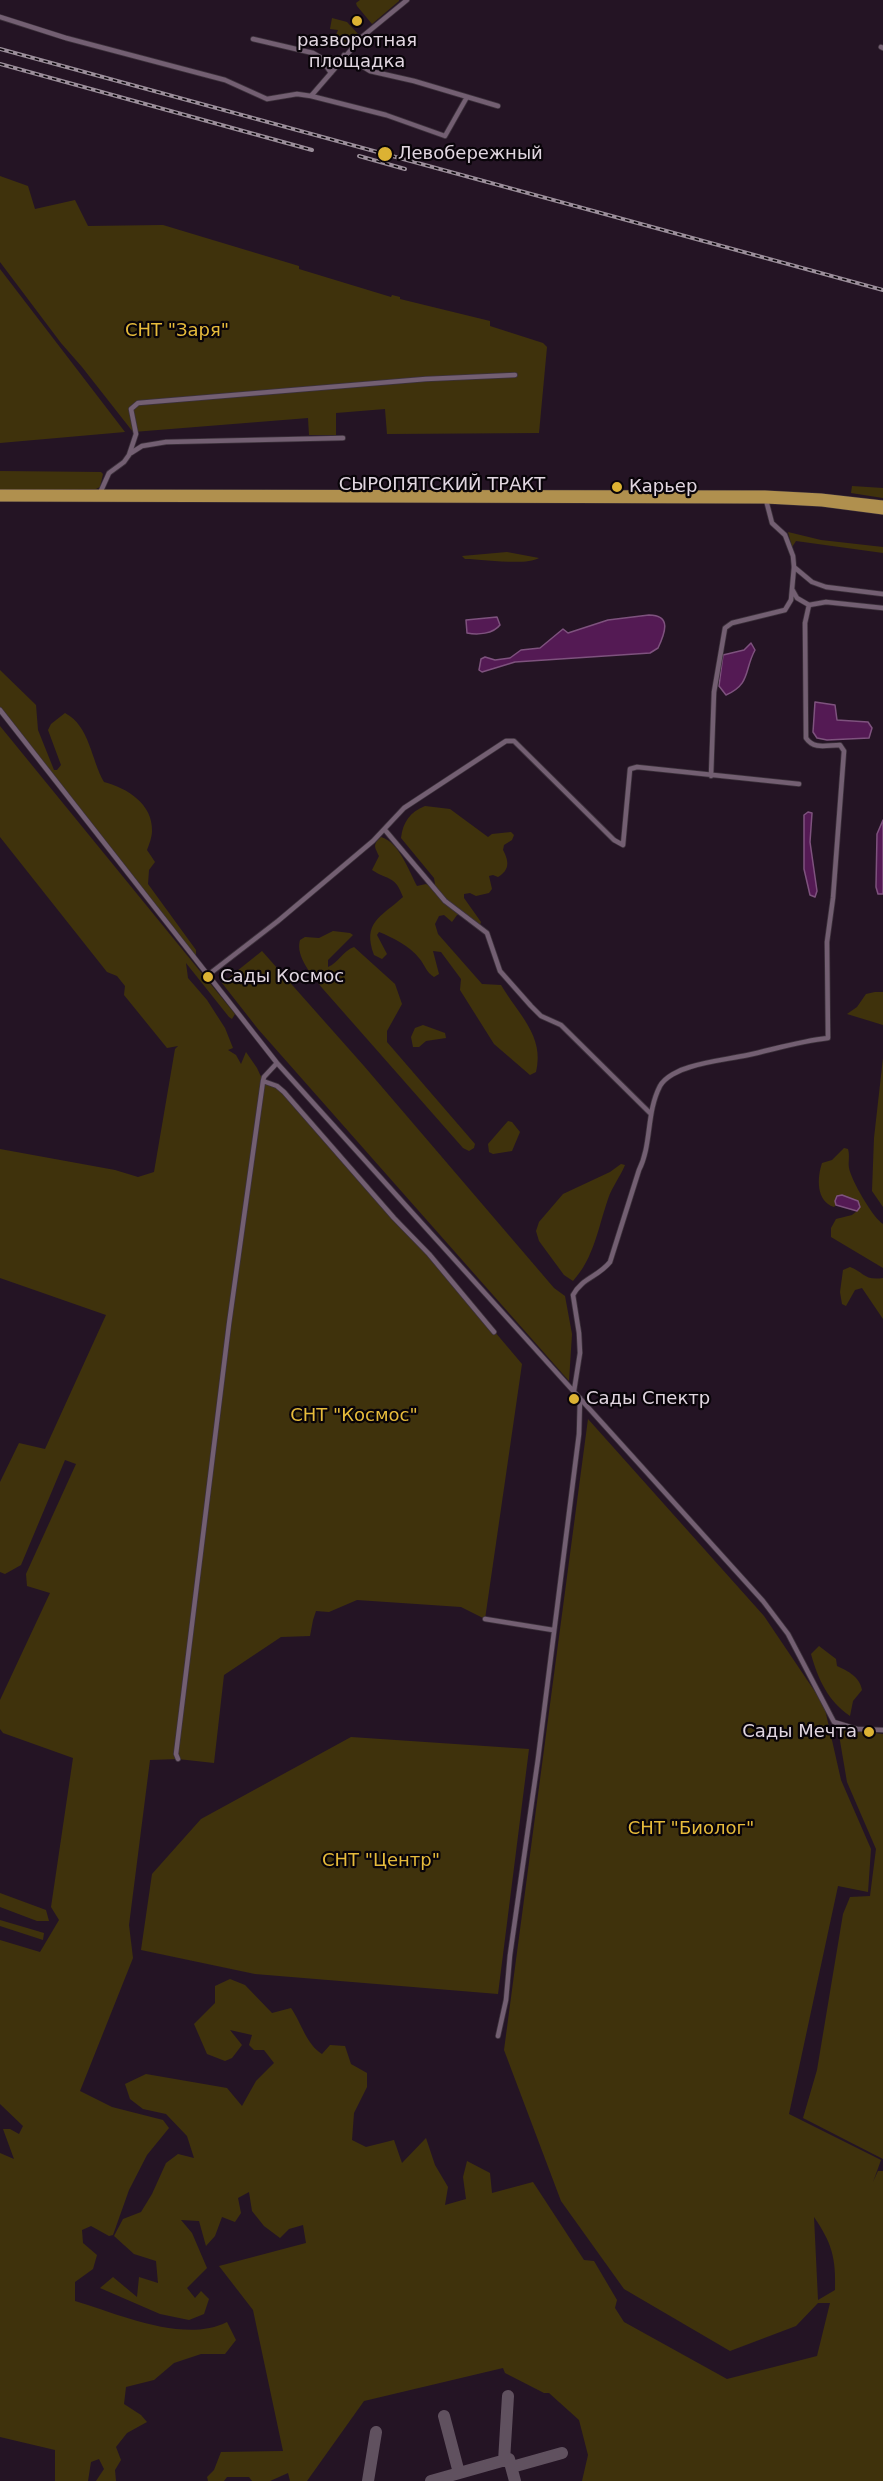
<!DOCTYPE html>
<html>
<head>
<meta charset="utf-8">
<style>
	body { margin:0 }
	canvas { display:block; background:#241424 }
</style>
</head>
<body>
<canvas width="883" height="2481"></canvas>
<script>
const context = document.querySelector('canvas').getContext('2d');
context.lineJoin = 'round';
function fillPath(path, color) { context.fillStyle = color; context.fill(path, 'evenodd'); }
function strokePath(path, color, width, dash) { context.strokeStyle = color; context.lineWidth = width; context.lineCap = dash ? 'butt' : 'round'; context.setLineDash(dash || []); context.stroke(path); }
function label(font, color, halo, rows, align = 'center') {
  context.font = font + ' "DejaVu Sans",sans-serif'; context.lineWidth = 4.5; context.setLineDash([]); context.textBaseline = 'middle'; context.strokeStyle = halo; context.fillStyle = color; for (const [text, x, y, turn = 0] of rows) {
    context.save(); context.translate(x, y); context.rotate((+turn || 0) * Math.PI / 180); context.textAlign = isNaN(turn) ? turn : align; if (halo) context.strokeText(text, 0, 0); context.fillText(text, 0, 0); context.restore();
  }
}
const green = new Path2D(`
	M360,0H399V1L372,24L357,6L356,3Z
	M332,18L347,22L359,35L347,47L335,37L338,30L330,29Z
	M0,176L28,186L35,209L75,200L88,226L163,225L299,266V269L391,297L392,295L400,297V299L490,321V326L543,343L547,347L539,433L387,434L385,409L336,413V435H309L308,418L133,432L82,367L61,343L0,262Z
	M0,269L125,432L0,443Z
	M0,471L101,472L103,474L100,487L96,489H0Z
	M852,486L883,488V498L851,493Z
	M788,532L821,540L883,547V553L796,541L792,547Z
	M507,552L539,558C525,566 483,559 465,559L462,556Z
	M0,670L36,705L38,730L54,770H57L61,765L48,730L51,724L65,713C90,726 91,760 104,782C127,788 153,804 152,831C152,837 149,845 147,850L155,862L149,870L148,884L196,950V958L0,710Z
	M0,726L235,1014L232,1019L229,1017L186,963L188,978L207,1000L225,1028L233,1048L228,1050L236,1055L241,1064L246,1052L257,1068L263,1081L277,1086L429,1254L522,1364L485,1619L461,1607L357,1600L329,1612L316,1611L313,1620L310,1636L281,1637L224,1675L214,1763L178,1759L150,1760L129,1925L133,1958L80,2091L112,2107L163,2120L169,2128L147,2155L129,2190L113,2235L109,2236L91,2226L82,2230L83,2243L97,2255L93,2269L75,2282V2301C119,2314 184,2344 227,2322L236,2340L225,2354H201L174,2363L154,2380L126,2387L124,2404L141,2415L147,2422L127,2433L116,2447L121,2460L115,2470L116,2481H96L104,2469L99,2459L91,2462L88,2481H55V2450L0,2437V2153L14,2159L3,2129H10L19,2134L23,2126L0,2104V1940L40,1952L59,1920L51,1907L73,1758L3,1733L0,1729V1700L50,1593L27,1586L26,1574L76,1464L65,1460L21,1565L5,1574L0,1572V1482L19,1443L45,1449L106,1315L0,1278V1149L115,1170L138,1177L154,1172L175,1049L178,1046L167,1048L124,995L125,986L117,976L107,972L0,837Z
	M425,806L450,809L488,837L492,834L511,832L514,835L512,840L504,845L503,850C509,861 510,870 498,877L493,875L489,876L492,889L489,893L476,896L470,893L464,894V898L481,922L480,925L463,913L457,915L452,922L444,915L439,916L435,924L438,934L482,984L501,985C518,1014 545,1036 536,1072L530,1075L494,1044L460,990L461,979L441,952L433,951L439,974L434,977C426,972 425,965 419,958C411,947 392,937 379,932L377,935L387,954L382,959L374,955C362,922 381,917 403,897C395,875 389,881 372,870L379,856C375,847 372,845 381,837C399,842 409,871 417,886L426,884L431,887L435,884L434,878L401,838C403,822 410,812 425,806Z
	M333,931L350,933L353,935L328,960V967C338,963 343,951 354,947L395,984L402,1004L387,1031V1042L475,1144L474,1148L469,1151L463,1148L323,989C313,976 295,957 300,940L305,937L319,938Z
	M262,951L364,1066L554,1288L565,1296L572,1334L569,1381L258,1029L222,983Z
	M875,992H883V1025L847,1014L857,1007L866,994Z
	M423,1025L445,1033L446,1038L426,1041L419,1047H413L411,1037L415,1028Z
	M883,1058V1207L872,1191L874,1138Z
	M508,1121L512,1122L520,1132L512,1151L493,1154L489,1152L488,1144Z
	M844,1148L848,1149C850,1156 848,1162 849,1168C851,1180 873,1218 883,1224V1268L831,1237V1228L836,1219L852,1215L857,1211L835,1201L836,1205L834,1207C816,1201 817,1178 822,1163L832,1160Z
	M621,1164L625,1165C620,1177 612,1187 608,1199C598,1228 594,1258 573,1281L564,1275L539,1241L536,1231L539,1222L563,1194L610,1172Z
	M850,1267C864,1272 864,1281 883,1278V1319L862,1288L855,1290L846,1306L842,1304L840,1292L843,1270Z
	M588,1419L764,1616L824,1705L841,1780L871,1849L868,1892L838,1886L789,2114L881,2160L873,2182L878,2171H883V2481H582L588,2455L579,2420L549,2393H544L505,2373L503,2368L364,2401L307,2481H290L288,2473L270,2481H252L249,2477H227L224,2481H208L207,2477L214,2470L221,2452L283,2451L253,2310L219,2266L306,2243L303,2225L289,2229L280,2238L264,2226L252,2211L249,2192L238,2198L241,2213L235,2222L222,2217L215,2236L206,2246L199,2221L181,2220L192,2233L207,2268L187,2288L195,2298L201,2291L209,2299L204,2314L189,2320L160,2314L100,2288L113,2277L137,2297L139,2277L158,2283L156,2261L134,2254L114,2236L123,2219L141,2212L152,2194L166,2163L178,2154L194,2158L187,2136L166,2114L143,2109L130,2099L125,2084L146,2074L227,2088L242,2106L256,2081L274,2063L264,2050H254L249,2045L252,2035L230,2030L242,2045L232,2058L225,2061L207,2054L194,2024L215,2003V1986L230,1979L245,1985L272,2013L291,2008C302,2024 306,2044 322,2054L330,2045L345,2046L351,2064L367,2073V2087L354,2113L352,2140L366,2147L394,2140L402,2163L426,2138L435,2165L448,2187L445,2205L466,2199L463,2177L467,2161L490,2173L492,2193L533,2182L584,2260L594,2261L617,2300L615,2308L624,2322L727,2379L817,2356L830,2303H818L796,2326L730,2351L624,2289L561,2201L504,2050ZM814,2217C832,2243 836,2258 835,2290L818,2300Z
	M819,1646L836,1659L837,1666C848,1671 860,1677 862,1690L853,1701L850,1716C828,1701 818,1679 811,1654Z
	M838,1729L883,1734V2159L803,2118L817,2070L843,1914L850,1897L870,1896L876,1849L847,1782Z
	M351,1737L529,1749L498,1994L255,1974L141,1950L152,1874L201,1819Z
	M0,1893L46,1910L49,1921H37L0,1907Z
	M0,1920L44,1933L43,1940L0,1926Z`);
const water = new Path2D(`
	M649,615C672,615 665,633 658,648L650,653L515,662L482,672L479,670L481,659L485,657L495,660L510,658L521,650L540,648L563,629L568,633L608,620Z
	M497,617L500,625C493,634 478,635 467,633L466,620Z
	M751,643L755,650C744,670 751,684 726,695L719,686L723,655L744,650Z
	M815,702L835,705L837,720L868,722L872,728L869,738L827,740L817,738L813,732Z
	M808,812L812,813L810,842L817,891L815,897L810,895L804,869V815Z
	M883,820V894H878L876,887L877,834Z
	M842,1195L858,1201L860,1207L857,1211L836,1205L835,1201L837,1196Z`);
const taxiway = new Path2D(`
	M444,2416L459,2473
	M504,2461L508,2396
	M512,2467L562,2453
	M368,2481L376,2432
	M431,2481L509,2459L515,2481`);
const minor = new Path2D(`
	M0,17L66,38L225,80L267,99L297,94L311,96L363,36L407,0
	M253,39L313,53L320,57L331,73
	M881,47L883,48
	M344,55L370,71L414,81L498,106
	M311,96L386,115L445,136L467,97
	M131,453L142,446L166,442L343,438
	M100,493L109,473L124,462L129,455L136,434L131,409L138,403L426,379L515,375
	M766,500L772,523L785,535L793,556L794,567L792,589L797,598L809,605L826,602L883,608
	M794,567L812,582L826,587L883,594
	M0,710L277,1063L763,1601L788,1634L834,1722L857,1729L883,1730
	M711,776L714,692L725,628L732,623L785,610L791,600L792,589
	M385,830L445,901L487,933L500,971L531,1006L541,1016L561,1025L651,1114
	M208,975L278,921L373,841L404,808L506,741H514L614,840L623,845L630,769L637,767L799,784
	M263,1081L277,1086L284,1092L394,1218L429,1254L494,1332
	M574,1391L580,1353L579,1333L573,1295C582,1278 598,1277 610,1262L639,1170C652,1144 646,1113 660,1086C665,1077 679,1070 690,1067C709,1061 729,1059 748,1055C775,1049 801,1041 828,1038L827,942L833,898L844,751L840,745C827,745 814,750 806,738L805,623L809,605
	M485,1619L553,1630
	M178,1759L176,1754L229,1324L263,1081L264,1077L277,1063
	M498,2036L506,2000L510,1955L538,1759L579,1434L580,1398`);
const primary = new Path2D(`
	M0,493L765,494L821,497L883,504
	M0,498L766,500L822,503L883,511`);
const rail = new Path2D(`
	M0,49L883,290
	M0,64L312,150
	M359,156L405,169`);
const markers = [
	[357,21,6,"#dcb233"],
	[385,154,8,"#dcb233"],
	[617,487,6,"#dcb233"],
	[208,977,6,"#dcb233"],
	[574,1399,6,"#dcb233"],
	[869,1732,6,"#dcb233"]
];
const poiNames = [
	["разворотная",357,41,"center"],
	["площадка",357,62,"center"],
	["Левобережный",398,154],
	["Карьер",629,487],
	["Сады Космос",220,977],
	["Сады Спектр",586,1399],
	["Сады Мечта",857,1732,"right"]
];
const parkNames = [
	["СНТ \"Заря\"",177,331],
	["СНТ \"Космос\"",354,1416],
	["СНТ \"Биолог\"",691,1829],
	["СНТ \"Центр\"",381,1861]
];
const streetNames = [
	["СЫРОПЯТСКИЙ ТРАКТ",442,485]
];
fillPath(green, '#3f320c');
fillPath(water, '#541a54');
strokePath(water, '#7e527e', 1.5);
strokePath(taxiway, '#60515f', 12);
strokePath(minor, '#3c313b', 6);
strokePath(primary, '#3c313b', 8);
strokePath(minor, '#735f72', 4.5);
strokePath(primary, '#b0904e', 7);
strokePath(rail, '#9b8e9a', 4);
strokePath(rail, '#090409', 1.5, [4.5]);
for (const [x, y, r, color] of markers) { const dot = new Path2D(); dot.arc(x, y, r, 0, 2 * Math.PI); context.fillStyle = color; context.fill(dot); strokePath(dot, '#090409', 2); }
label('18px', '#e1d6e0', '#090409', poiNames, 'left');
label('18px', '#e6bb3b', '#090409', parkNames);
label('18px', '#e1d6e0', '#090409', streetNames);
</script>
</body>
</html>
